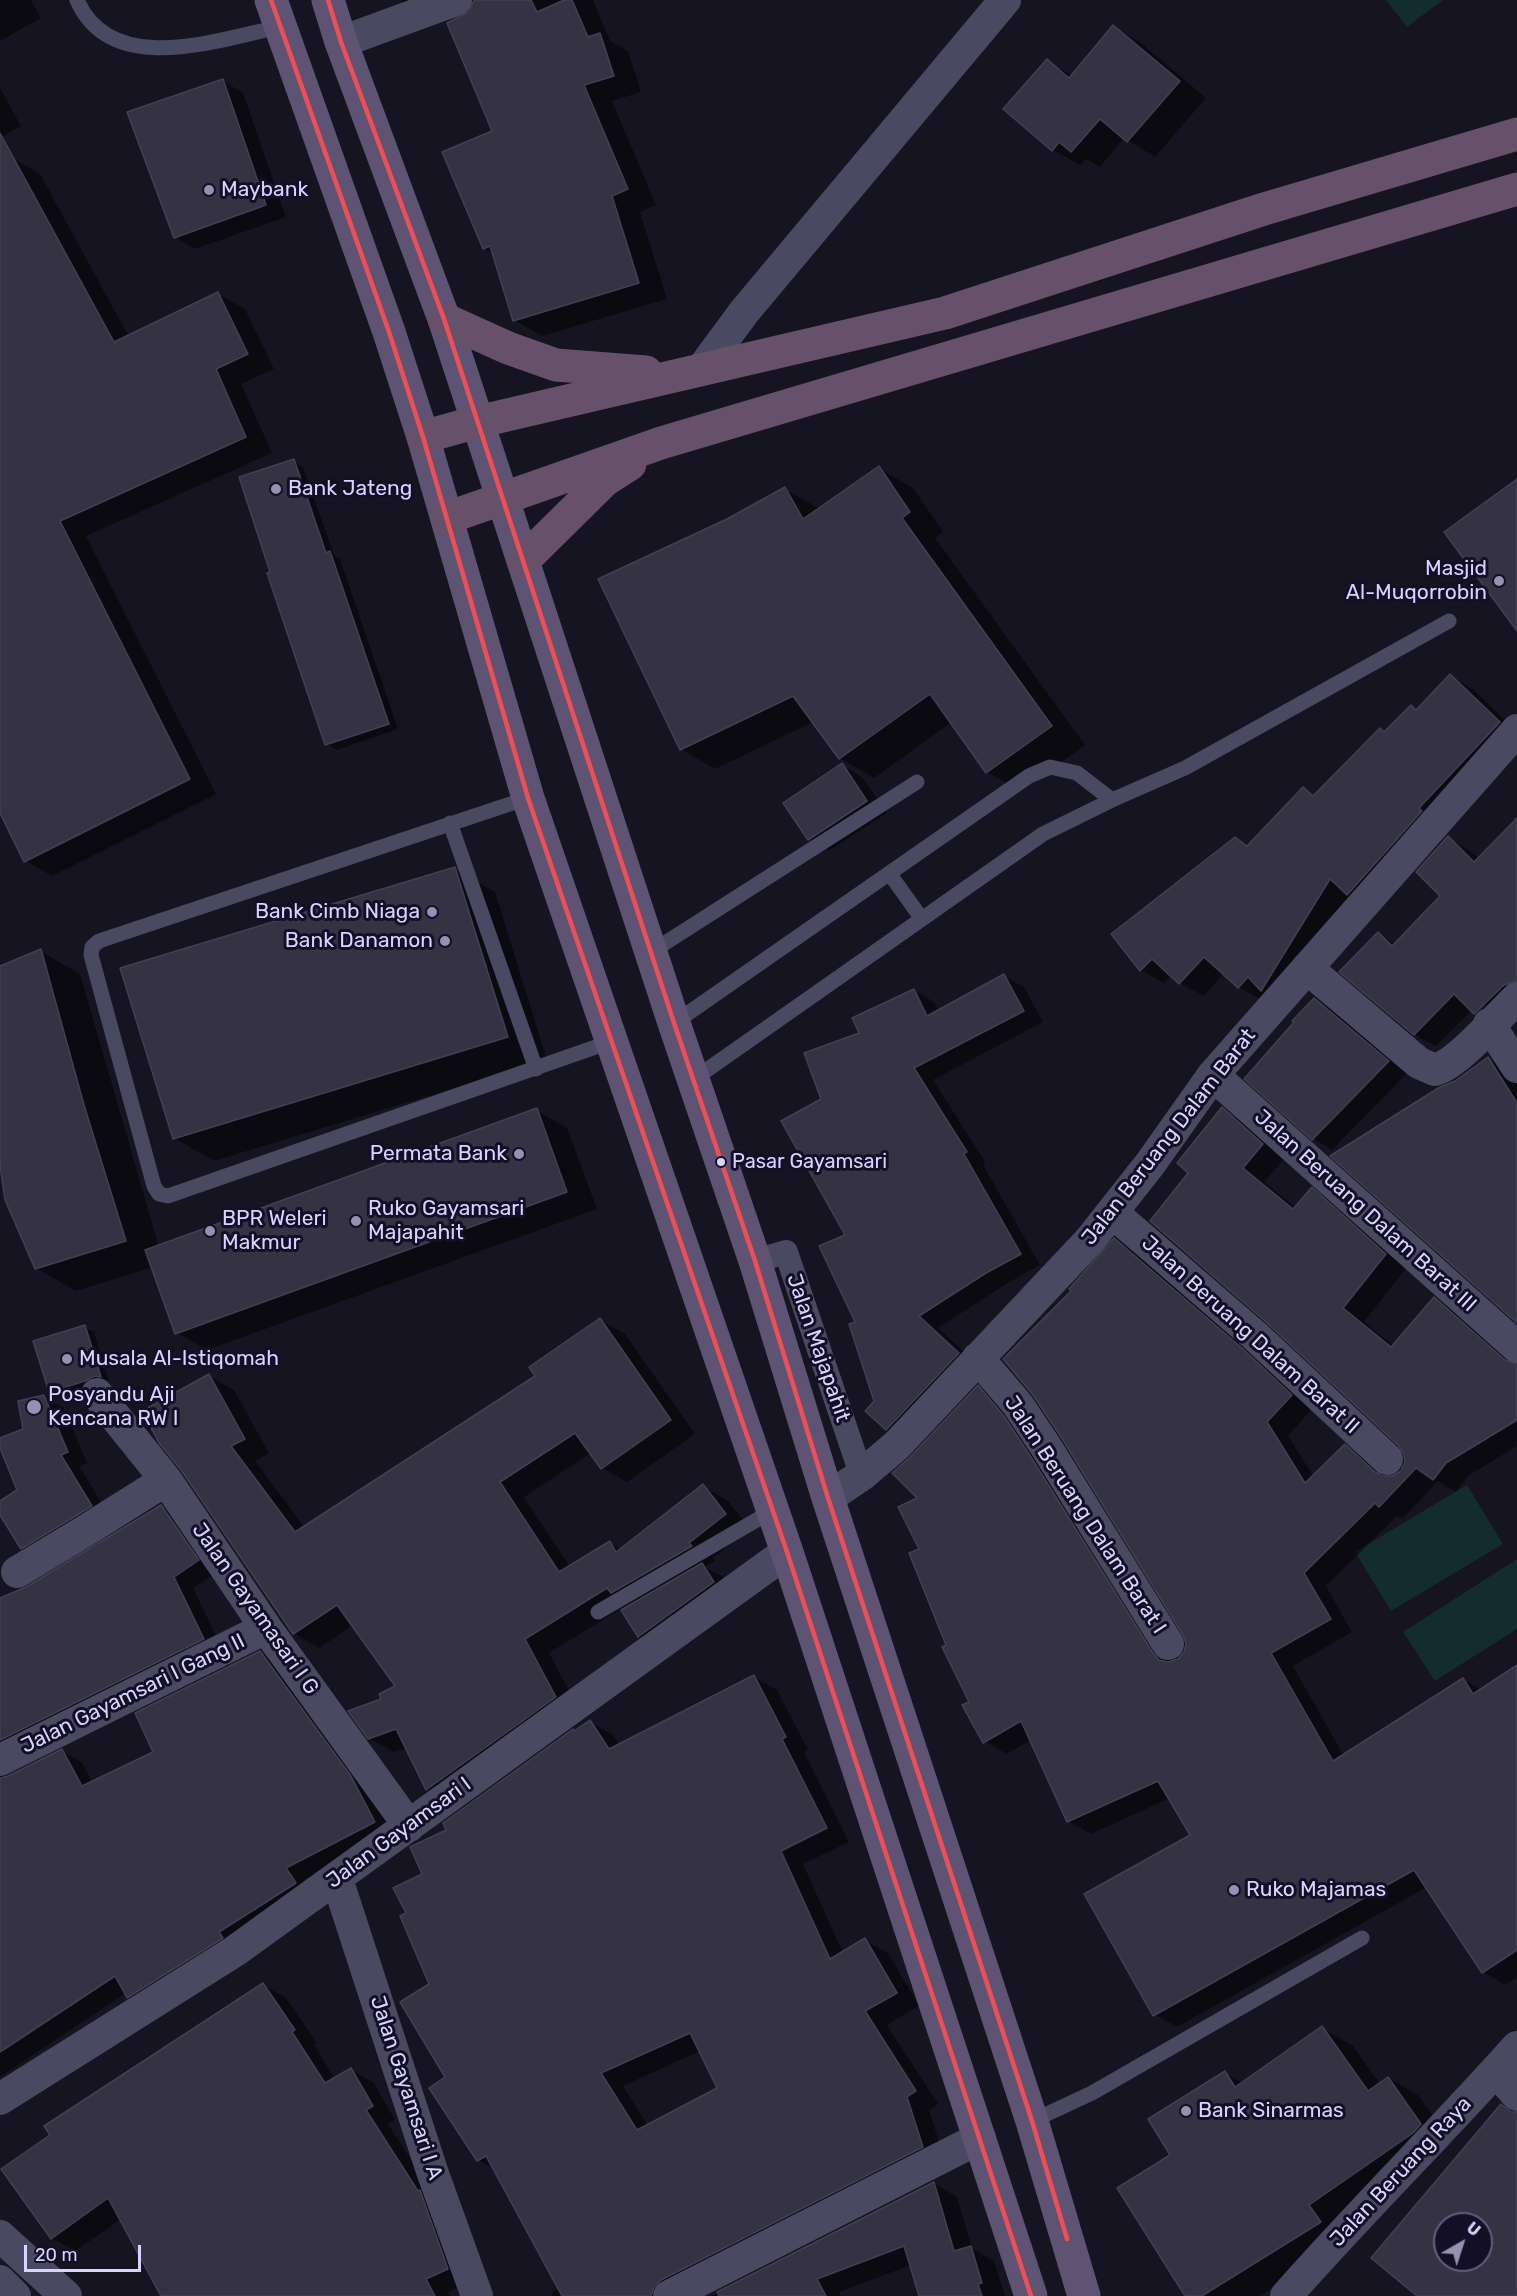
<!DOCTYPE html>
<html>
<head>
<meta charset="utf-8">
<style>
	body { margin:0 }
	#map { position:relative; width:1517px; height:2296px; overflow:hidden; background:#161421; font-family:Rubik,sans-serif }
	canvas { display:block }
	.north { position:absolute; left:1433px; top:2212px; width:60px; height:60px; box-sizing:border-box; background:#130f26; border:2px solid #625e7d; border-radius:50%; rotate:39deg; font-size:16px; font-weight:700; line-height:24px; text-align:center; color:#d9d4ff }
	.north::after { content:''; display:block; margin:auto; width:21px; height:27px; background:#9591b1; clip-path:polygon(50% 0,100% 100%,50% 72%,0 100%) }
	.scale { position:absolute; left:24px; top:2245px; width:117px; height:27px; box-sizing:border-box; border:3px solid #d9d4ff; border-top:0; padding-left:8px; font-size:18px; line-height:21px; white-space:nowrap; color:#d9d4ff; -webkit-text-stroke:4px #130f26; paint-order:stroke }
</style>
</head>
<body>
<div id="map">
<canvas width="1517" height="2296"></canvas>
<div class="north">U</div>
<div class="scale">20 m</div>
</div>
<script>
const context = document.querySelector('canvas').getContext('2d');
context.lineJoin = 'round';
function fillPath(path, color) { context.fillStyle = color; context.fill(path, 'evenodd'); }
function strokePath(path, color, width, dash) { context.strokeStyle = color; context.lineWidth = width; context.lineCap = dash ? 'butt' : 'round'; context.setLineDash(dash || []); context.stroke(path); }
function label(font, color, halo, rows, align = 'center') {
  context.font = font + ' Rubik,sans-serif'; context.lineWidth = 6; context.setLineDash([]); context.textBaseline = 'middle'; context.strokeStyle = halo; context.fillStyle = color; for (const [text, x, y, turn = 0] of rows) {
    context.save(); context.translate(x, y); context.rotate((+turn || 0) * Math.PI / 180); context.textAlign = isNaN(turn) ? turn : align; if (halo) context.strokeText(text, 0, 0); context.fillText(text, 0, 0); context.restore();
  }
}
const green = new Path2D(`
	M1386,0H1443L1407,27Z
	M1467,1485L1503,1544L1391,1611L1355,1552Z
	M1517,1559V1629L1435,1681L1403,1632Z`);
const shadow = new Path2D(`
	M0,0H31L41,18L0,41Z
	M401,0H593L610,41L628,51L641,92L612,101L656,205L640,212L667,299L542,336L514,320L494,254L484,248L493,132L470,13L475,0L430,17Z
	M1114,27L1141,43L1206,98L1155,157L1124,138L1100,167L1086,159L1080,165L1052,149L1047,61L1073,76Z
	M223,81L243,93L286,217L195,249L175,237Z
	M0,88L21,126L0,138Z
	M13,158L40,174L129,337L218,294L245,309L274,369L241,384L272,453L86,536L216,794L52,876L26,861L0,810V165Z
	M293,461L303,467L334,555L340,559L398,729L337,750L327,744L272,573Z
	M879,468L913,488L943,532L935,538L1085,745L1021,791L987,772L952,722L874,778L840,758L813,722L715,769L681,749L728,520L785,489L820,509Z
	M1451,676L1474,690L1517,732L1262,1000L1238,987L1224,973L1204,996L1180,983L1172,975L1164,983L1141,970L1235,838L1249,846L1304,789L1316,796L1411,707L1418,711Z
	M842,765L862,777L887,813L829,851L809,839Z
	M1517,820V1007L1507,1017L1459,989L1472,1010L1436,1046L1414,1034L1378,934L1395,944L1443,896L1448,838L1469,850L1479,859Z
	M455,869L495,892L547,1060L214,1161L174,1138Z
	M40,951L80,974L159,1247L536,1110L567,1128L597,1209L207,1350L177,1333L153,1267L76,1291L36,1268Z
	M1004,976L1024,987L1043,1022L933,1080L986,1163L983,1165L1040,1265L1006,1284L938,1328L978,1365L907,1441L887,1429L867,1411L876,1401L857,1323L847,1236L823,1100L861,1034L914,990L934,1002L939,1011Z
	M1315,1000L1334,1011L1407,1073L1332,1150L1313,1138Z
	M1488,1059L1511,1072L1517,1082V1321L1455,1082Z
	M1222,1109L1244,1122L1285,1158L1264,1182L1296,1208L1312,1189L1334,1202L1407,1267L1364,1322L1393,1345L1434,1299L1456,1311L1517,1366V1446L1468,1476L1456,1492L1438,1481L1402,1519L1397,1516L1326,1586L1352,1632L1293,1666L1344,1756L1463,1679L1481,1690L1517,1667V1977L1505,1985L1483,1972L1427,1887L1177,2027L1154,2014L1192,1836L1170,1798L1091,1834L1068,1821L1031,1740L1007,1754L984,1741L948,1646L921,1550L919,1498L911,1458L978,1387L1000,1400L1053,1471L1172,1662L1179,1660L1185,1653L1187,1644L1073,1291L1115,1240L1137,1253L1264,1363L1313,1408L1288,1436L1314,1477L1345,1446L1367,1459L1388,1478L1393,1477L1402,1472L1406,1463L1405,1453L1190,1172Z
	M600,1320L625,1334L695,1434L627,1482L602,1468L591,1453L524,1497L570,1567L610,1543L622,1550L703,1486L728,1501L750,1529L713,1558L715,1561L705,1567L722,1576L734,1594L660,1648L639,1636L622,1608L549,1653L580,1711L452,1804L427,1789L407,1748L394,1752L369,1738L383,1700L397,1686L353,1625L319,1648L294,1633L182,1469L209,1376L234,1390L269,1453L255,1461L305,1528L537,1376Z
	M84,1327L94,1332L109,1381H104L95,1386L60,1397L50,1391Z
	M44,1397L64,1408L87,1463L79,1466L110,1517L42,1559L22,1548L0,1512V1502L19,1491L0,1444V1439L25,1429Z
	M161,1506L180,1518L217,1572L193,1588L223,1650L1,1770L3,1779L62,1751L82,1762L92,1783L155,1753L260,1653L280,1664L370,1789L393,1833L304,1880L314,1895L148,2008L128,1996L126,1993L0,2077V1615L41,1581Z
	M754,1677L777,1690L808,1750L804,1752L849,1842L803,1864L843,1953L865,1940L888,1953L919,2006L887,2025L938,2104L929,2110L945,2160L681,2296H552L551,2292L560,2289L495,2170L478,2160L447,2077L431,1985L408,1914L424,1875L448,1830L590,1722L613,1735L620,1745ZM700,2051L719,2089L648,2126L623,2086Z
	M263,1985L286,1998L317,2043L314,2045L335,2079L351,2070L374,2083L395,2120L388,2124L439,2203L470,2282L448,2292L450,2296H163L121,2219L75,2251L52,2238Z
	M1322,2028L1353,2046L1380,2084L1389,2078L1419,2096L1451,2142L1443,2150L1339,2222L1350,2240L1260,2296H1187L1172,2156L1225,2073L1243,2083Z
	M934,2183L957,2197L972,2248L994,2261L1005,2296H920L911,2265L839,2292L841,2296H712Z`);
const building = new Path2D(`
	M474,0H531L537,12L564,0H572L588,37L600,33L614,76L584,85L628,189L612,196L639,283L513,321L490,246L483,249L442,152L492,131L447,23L469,12Z
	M1113,25L1180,81L1127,142L1100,119L1071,152L1059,142L1052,151L1003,109L1047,59L1069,78Z
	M223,79L266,205L174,238L127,112Z
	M0,133L114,342L218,292L248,354L216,369L246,437L60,521L190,779L24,862L0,813Z
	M294,459L326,553L330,551L389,724L325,745L267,573L270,572L239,477Z
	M879,466L910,512L902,518L1052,726L986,773L930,694L839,759L793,696L680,750L598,579L727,519L785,487L803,519Z
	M1517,479V631L1444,532Z
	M1450,674L1500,722L1419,808L1422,811L1347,895L1330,879L1261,991L1248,977L1238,988L1204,957L1179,984L1152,959L1140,971L1111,934L1235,837L1247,846L1303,787L1313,796L1380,728L1384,732L1411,705L1416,710Z
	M842,763L867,801L808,840L783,803Z
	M1517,818V981L1504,985L1474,1014L1454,994L1414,1035L1339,972L1378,932L1392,946L1440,896L1416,872L1448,836L1474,862Z
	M455,867L508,1037L173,1139L120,968Z
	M41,949L84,1105L126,1241L35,1269L5,1200L0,1165V966Z
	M1004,974L1024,1011L914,1068L967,1152L964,1154L1021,1254L986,1273L919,1316L959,1353L886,1430L865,1411L874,1401L849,1324L855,1322L819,1246L845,1235L781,1121L821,1099L804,1053L859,1033L852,1018L914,989L927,1016Z
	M1314,998L1389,1061L1312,1140L1244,1079L1294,1022L1292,1021Z
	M1488,1057L1517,1103V1323L1330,1156L1440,1087L1455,1081Z
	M1222,1107L1263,1144L1243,1168L1293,1209L1312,1187L1386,1254L1343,1308L1391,1347L1434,1297L1505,1360L1517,1364V1420L1446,1463L1433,1480L1416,1468L1379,1507L1375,1503L1304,1573L1331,1619L1271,1653L1333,1761L1463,1678L1473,1694L1517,1665V1950L1482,1973L1414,1870L1153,2016L1084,1894L1190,1835L1158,1781L1067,1822L1021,1721L983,1743L962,1705L969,1702L942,1647L946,1645L909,1553L919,1549L898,1507L917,1498L892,1473L910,1457L978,1385L1004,1416L1031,1457L1153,1653L1159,1660L1168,1662L1178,1659L1184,1652L1186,1644L1183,1635L1061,1437L1033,1395L1003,1359L1071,1291L1069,1289L1114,1238L1242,1348L1292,1395L1267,1422L1305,1483L1345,1444L1375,1472L1382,1476H1392L1401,1471L1405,1462L1404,1454L1399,1446L1266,1322L1150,1221L1188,1173L1177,1163Z
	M537,1108L567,1192L175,1334L145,1250Z
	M600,1318L671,1420L601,1469L575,1433L500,1482L559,1572L610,1541L616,1552L703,1484L726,1514L689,1543L692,1546L611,1593L607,1588L525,1639L556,1697L426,1790L396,1729L368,1739L348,1711L381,1699L379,1694L395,1686L337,1605L293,1634L181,1470L159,1443L142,1411L209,1374L245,1439L231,1446L295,1532L535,1376L529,1367Z
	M85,1325L101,1377L94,1376L85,1381L49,1392L33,1341Z
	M44,1395L68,1452L61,1455L92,1506L21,1549L0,1515V1501L17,1490L0,1448V1438L23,1429L18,1401Z
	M161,1505L199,1560L174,1577L204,1639L0,1740V1598L26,1587Z
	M702,1563L714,1582L638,1637L621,1610Z
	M260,1651L351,1776L375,1822L286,1868L296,1883L219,1932L223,1938L127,1998L115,1976L0,2052V1778L8,1776L62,1749L82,1786L153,1752L135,1713Z
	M754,1675L786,1737L782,1739L827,1828L781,1851L830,1959L865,1938L897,1993L865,2011L916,2091L907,2097L923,2147L661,2280L654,2287L651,2296H562L486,2156L477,2161L429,2088L445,2077L400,2002L429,1984L400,1916L406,1913L393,1888L422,1874L410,1847L446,1830L443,1823L573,1729L574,1731L590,1720L609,1749ZM690,2033L717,2088L637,2130L601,2073Z
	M263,1983L295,2030L292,2032L325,2083L351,2068L373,2106L366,2110L418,2191L420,2190L448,2269L426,2279L435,2296H161L108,2198L51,2239L1,2169L50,2135L44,2126Z
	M1322,2026L1368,2091L1388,2077L1421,2124L1413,2133L1309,2205L1321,2222L1202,2296H1185L1117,2188L1170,2155L1148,2119L1225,2071L1235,2087Z
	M1501,2104L1511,2112H1517V2296H1417L1371,2258ZM1445,2224H1481V2260H1445Z
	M934,2182L954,2251L971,2246L982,2283L978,2284L982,2296H919L904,2246L817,2279L826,2296H719L717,2292Z`);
const service = new Path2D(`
	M77,0C111,78 217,40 279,27
	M528,798L99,941L92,947L91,955L154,1186L159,1194L168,1196L613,1041
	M450,823L536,1069
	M889,873L922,919
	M651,952L917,782
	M674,1023L1029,776L1050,767L1077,773L1112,800
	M694,1079L1043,834L1112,800L1185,768L1449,621
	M598,1612L772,1511
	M1032,2121L1092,2093L1362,1938`);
const pedestrian = new Path2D(`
	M755,1261L786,1252L857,1462L863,1474`);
const minor = new Path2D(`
	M341,42L456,0
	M702,369L744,312L1005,0
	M1307,968L1419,1063L1435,1070C1459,1063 1497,1017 1517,998
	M1489,1024L1517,1067
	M1213,1075L1517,1347
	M1113,1213L1254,1335L1387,1459
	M978,1358L1018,1405L1046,1447L1168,1644
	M97,1394L166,1480L266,1628L409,1826
	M828,1498L863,1474L897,1445L1090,1240L1150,1164L1213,1075L1517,730
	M17,1572L85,1531L166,1480
	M0,1760L266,1628
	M337,1879L432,2171L477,2296
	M1496,2071L1517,2095
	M0,2099L235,1951L787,1552
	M0,2236L66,2296
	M0,2281L15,2296
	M669,2296L980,2138
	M1286,2296C1361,2211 1441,2132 1517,2047`);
const primary = new Path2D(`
	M271,0L389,332L423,437L528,798L787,1552L1031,2296
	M328,0L341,42L444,319L674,1023L755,1261L828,1498L1032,2121L1084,2296`);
const motorway = new Path2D(`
	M444,319L508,348L556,365L646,372
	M423,437L477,422L945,313L1264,209L1517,134
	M447,518L661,443L1517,189
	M523,561L605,480L630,464`);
const bus1 = new Path2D(`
	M271,0L389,332L423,437L528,798L787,1552L1031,2296
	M328,0L341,42L444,319L674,1023L755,1261L828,1498L1032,2121L1067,2239`);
const markers = [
	[209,190,6,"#9591b1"],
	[276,489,6,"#9591b1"],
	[1499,581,6,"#9591b1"],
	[432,912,6,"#9591b1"],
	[445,941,6,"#9591b1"],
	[519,1154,6,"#9591b1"],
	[721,1162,5,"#d9d4ff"],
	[356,1221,6,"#9591b1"],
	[210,1231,6,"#9591b1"],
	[67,1359,6,"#9591b1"],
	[34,1407,8,"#9591b1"],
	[1234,1890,6,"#9591b1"],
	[1186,2111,6,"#9591b1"]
];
const busNames = [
	["Pasar Gayamsari",732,1162]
];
const poiNames = [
	["Maybank",221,190],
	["Bank Jateng",288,489],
	["Masjid",1487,569,"right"],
	["Al-Muqorrobin",1487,593,"right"],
	["Bank Cimb Niaga",420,912,"right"],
	["Bank Danamon",433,941,"right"],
	["Permata Bank",507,1154,"right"],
	["Ruko Gayamsari",368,1209],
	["Majapahit",368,1233],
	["BPR Weleri",222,1219],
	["Makmur",222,1243],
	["Musala Al-Istiqomah",79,1359],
	["Posyandu Aji",48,1395],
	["Kencana RW I",48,1419],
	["Ruko Majamas",1246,1890],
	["Bank Sinarmas",1198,2111]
];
const streetNames = [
	["Jalan Beruang Dalam Barat",1169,1137,-52],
	["Jalan Beruang Dalam Barat III",1365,1211,42],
	["Jalan Beruang Dalam Barat II",1250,1335,42],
	["Jalan Majapahit",818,1348,71],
	["Jalan Beruang Dalam Barat I",1085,1515,57],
	["Jalan Gayamasari I G",255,1609,55],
	["Jalan Gayamsari I Gang II",133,1694,-26],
	["Jalan Gayamsari I",399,1833,-36],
	["Jalan Gayamsari I A",406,2088,72],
	["Jalan Beruang Raya",1401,2172,-47]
];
fillPath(green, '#132c2d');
fillPath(shadow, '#0007');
fillPath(building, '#343243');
strokePath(building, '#433f54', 1.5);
strokePath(service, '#4a4962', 15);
strokePath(pedestrian, '#4a4962', 24);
strokePath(minor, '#4a4962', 32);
strokePath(primary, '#5e5373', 33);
strokePath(motorway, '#67516a', 33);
strokePath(bus1, '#ee4e56', 4.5);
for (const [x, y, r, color] of markers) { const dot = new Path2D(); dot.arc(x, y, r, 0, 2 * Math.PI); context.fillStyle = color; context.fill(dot); strokePath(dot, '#130f26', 2); }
label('20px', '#d9d4ff', '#130f26', busNames, 'left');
label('21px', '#d9d4ff', '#130f26', poiNames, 'left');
label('21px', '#d9d4ff', '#130f26', streetNames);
</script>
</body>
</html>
